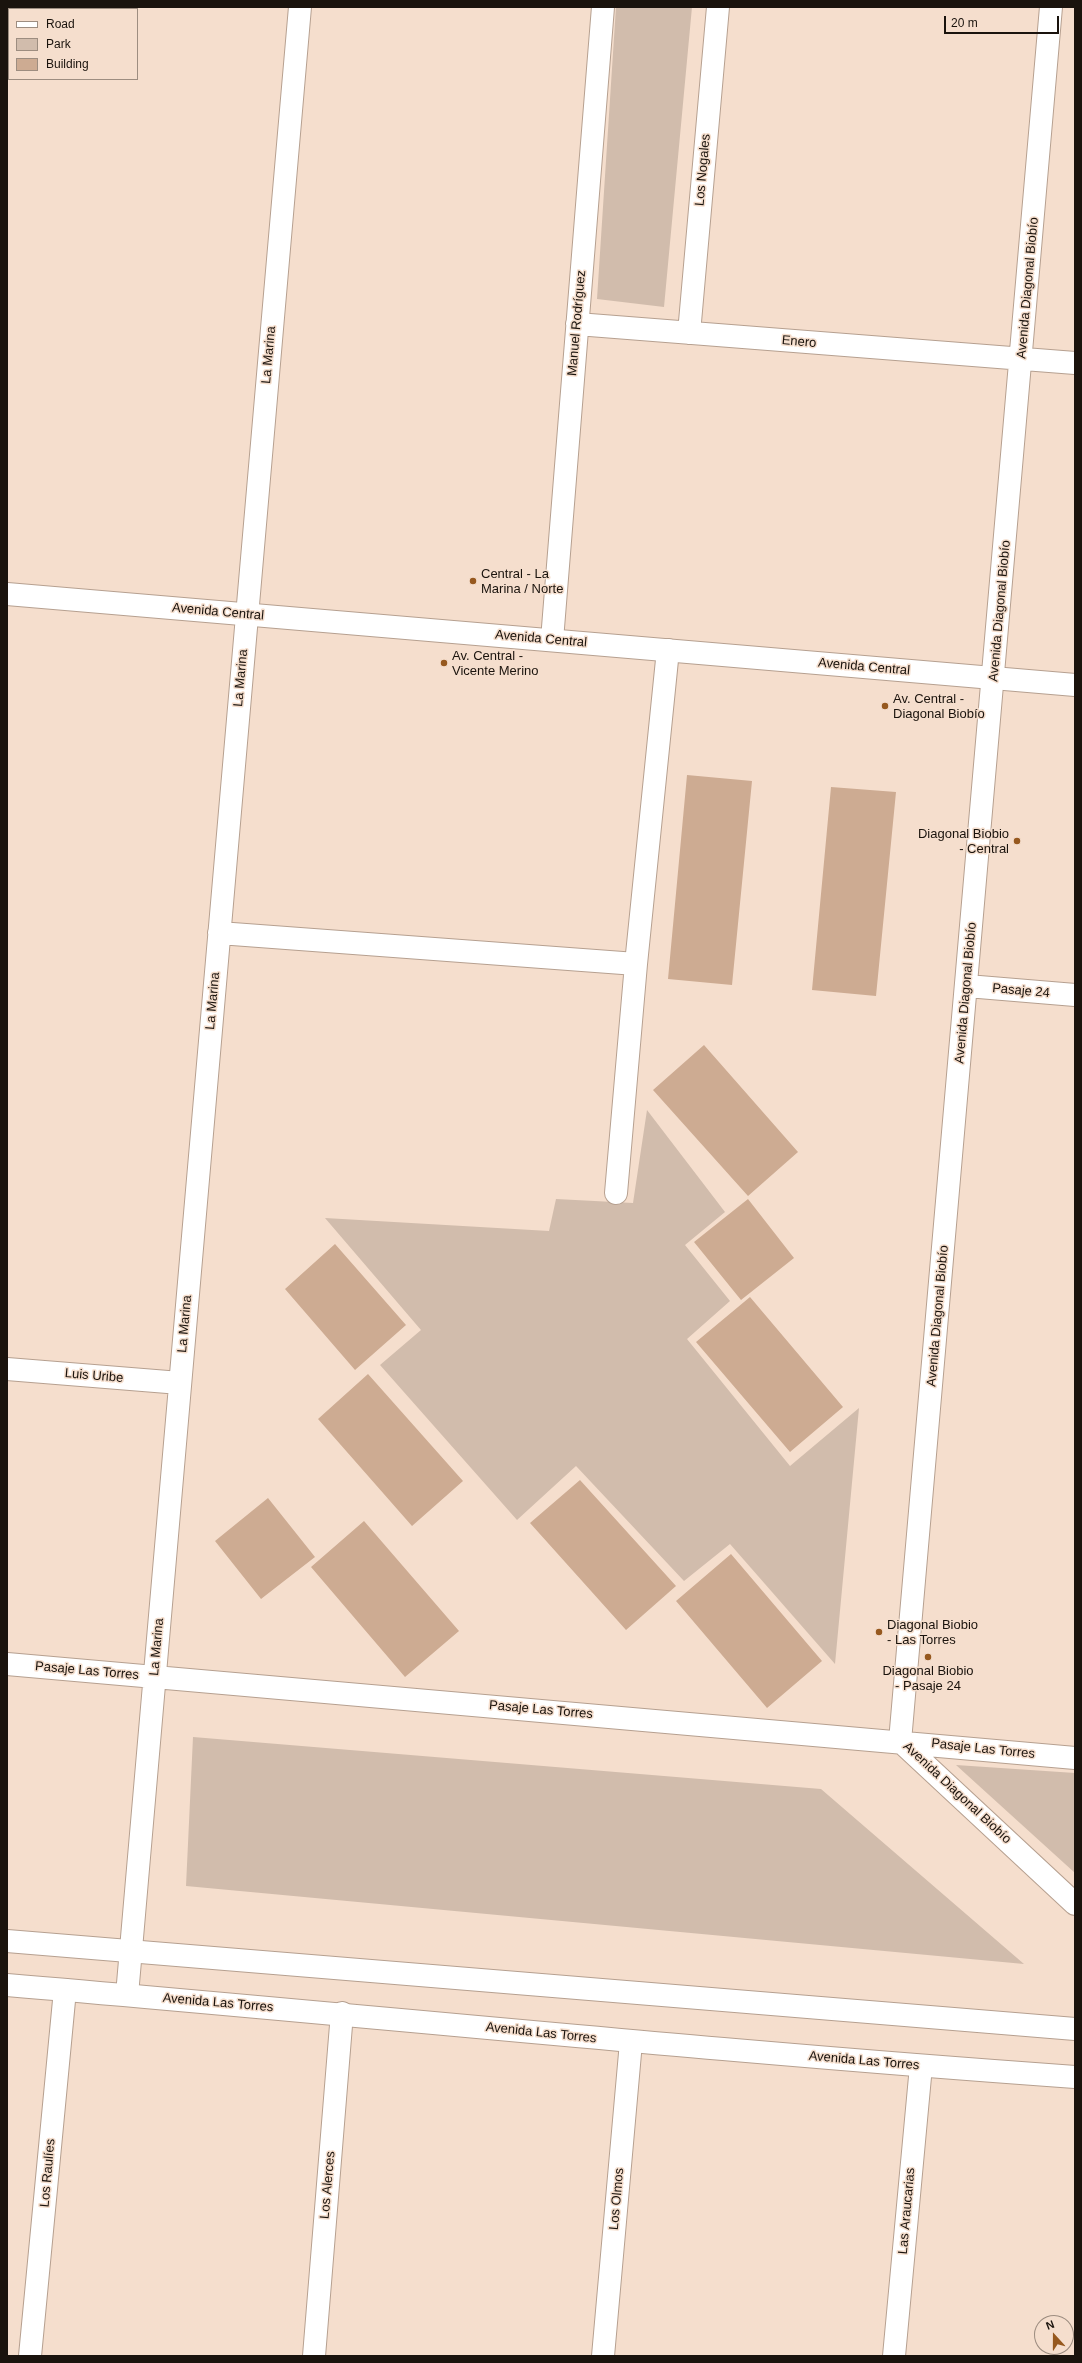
<!DOCTYPE html>
<html>
<head>
<meta charset="utf-8">
<style>
	body { margin:0 }
	#map { position:relative; width:1082px; height:2363px; overflow:hidden; background:#f5decd; font-family:Arial,sans-serif }
	canvas { display:block }
	.frame { position:absolute; inset:0; border:8px solid #1a130d; pointer-events:none }
	.legend { position:absolute; left:8px; top:8px; width:130px; height:72px; box-sizing:border-box; background:#f5decd; border:1px solid #9d8d80; margin:0; padding:5px 7px; list-style:none; font-size:12px; color:#1a130d }
	.legend li { display:flex; align-items:center; gap:8px; height:20px }
	.legend b { width:20px; border:1px solid #9d8d80 }
	.north { position:absolute; left:1034px; top:2315px; width:40px; height:40px; box-sizing:border-box; background:#f5decd; border:1px solid #9d8d80; border-radius:50%; rotate:339deg; font-size:11px; font-weight:700; line-height:16px; text-align:center; color:#1a130d }
	.north::after { content:''; display:block; margin:auto; width:14px; height:18px; background:#96581e; clip-path:polygon(50% 0,100% 100%,50% 72%,0 100%) }
	.scale { position:absolute; left:944px; top:16px; width:115px; height:18px; box-sizing:border-box; border:2px solid #1a130d; border-top:0; padding-left:5px; font-size:12px; line-height:14px; white-space:nowrap; color:#1a130d; -webkit-text-stroke:3px #f5decd; paint-order:stroke }
</style>
</head>
<body>
<div id="map">
<canvas width="1082" height="2363"></canvas>
<div class="frame"></div>
<ul class="legend">
<li><b style="height:5px;background:#fff"></b>Road</li>
<li><b style="height:11px;background:#d1bcac"></b>Park</li>
<li><b style="height:11px;background:#cdab92"></b>Building</li>
</ul>
<div class="north">N</div>
<div class="scale">20 m</div>
</div>
<script>
const context = document.querySelector('canvas').getContext('2d');
context.lineJoin = 'round';
function fillPath(path, color) { context.fillStyle = color; context.fill(path, 'evenodd'); }
function strokePath(path, color, width, dash) { context.strokeStyle = color; context.lineWidth = width; context.lineCap = dash ? 'butt' : 'round'; context.setLineDash(dash || []); context.stroke(path); }
function label(font, color, halo, rows, align = 'center') {
  context.font = font + ' Arial,sans-serif'; context.lineWidth = 3; context.setLineDash([]); context.textBaseline = 'middle'; context.strokeStyle = halo; context.fillStyle = color; for (const [text, x, y, turn = 0] of rows) {
    context.save(); context.translate(x, y); context.rotate((+turn || 0) * Math.PI / 180); context.textAlign = isNaN(turn) ? turn : align; if (halo) context.strokeText(text, 0, 0); context.fillText(text, 0, 0); context.restore();
  }
}
const green = new Path2D(`
	M616,7H692L664,307L597,299Z
	M647,1110L725,1212L685,1245L730,1301L687,1339L790,1466L859,1408L835,1664L730,1544L684,1581L576,1466L517,1520L380,1365L421,1330L325,1218L549,1231L556,1199L633,1203Z
	M193,1737L821,1789L1024,1964L186,1886Z
	M956,1765L1075,1773V1873Z`);
const building = new Path2D(`
	M687,775L752,781L732,985L668,979Z
	M831,787L896,792L876,996L812,990Z
	M704,1045L798,1152L748,1196L653,1090Z
	M748,1199L794,1258L741,1300L694,1242Z
	M335,1244L406,1325L355,1370L285,1289Z
	M750,1297L843,1407L790,1452L696,1342Z
	M368,1374L463,1481L412,1526L318,1419Z
	M580,1480L676,1586L626,1630L530,1523Z
	M268,1498L315,1557L261,1599L215,1541Z
	M364,1521L459,1631L405,1677L311,1567Z
	M731,1554L822,1661L767,1708L676,1601Z`);
const minor = new Path2D(`
	M1051,7L900,1741L1075,1904
	M577,324L1075,363
	M689,333L718,7
	M552,640L603,7
	M219,933L636,964
	M967,986L1075,995
	M616,1193L636,964L668,650
	M7,1369L180,1383
	M7,1664L1075,1758
	M127,1995L300,7
	M30,2356L65,1990
	M314,2356L342,2013
	M603,2356L631,2042
	M894,2356L921,2066`);
const tertiary = new Path2D(`
	M7,594L1075,685
	M7,1941L1075,2029
	M7,1985C363,2015 719,2052 1075,2077`);
const markers = [
	[473,581,4,"#96581e"],
	[444,663,4,"#96581e"],
	[885,706,4,"#96581e"],
	[1017,841,4,"#96581e"],
	[879,1632,4,"#96581e"],
	[928,1657,4,"#96581e"]
];
const streetNames = [
	["Los Nogales",703,170,-85],
	["Avenida Diagonal Biobío",1028,288,-85],
	["Manuel Rodríguez",577,323,-85],
	["Enero",799,342,5],
	["La Marina",269,355,-85],
	["Avenida Diagonal Biobío",1000,611,-85],
	["Avenida Central",218,612,5],
	["Avenida Central",541,639,5],
	["Avenida Central",864,667,5],
	["La Marina",241,678,-85],
	["Pasaje 24",1021,991,5],
	["Avenida Diagonal Biobío",966,993,-85],
	["La Marina",213,1001,-85],
	["Avenida Diagonal Biobío",938,1316,-85],
	["La Marina",185,1324,-85],
	["Luis Uribe",94,1376,5],
	["La Marina",157,1647,-85],
	["Pasaje Las Torres",87,1671,5],
	["Pasaje Las Torres",541,1710,5],
	["Pasaje Las Torres",983,1749,6],
	["Avenida Diagonal Biobío",957,1793,43],
	["Avenida Las Torres",218,2003,5],
	["Avenida Las Torres",541,2033,6],
	["Avenida Las Torres",864,2061,5],
	["Los Raulíes",48,2173,-85],
	["Los Alerces",328,2185,-85],
	["Los Olmos",617,2199,-85],
	["Las Araucarias",907,2211,-85]
];
const poiNames = [
	["Central - La",481,574],
	["Marina / Norte",481,589],
	["Av. Central -",452,656],
	["Vicente Merino",452,671],
	["Av. Central -",893,699],
	["Diagonal Biobío",893,714],
	["Diagonal Biobio",1009,834,"right"],
	["- Central",1009,849,"right"],
	["Diagonal Biobio",887,1625],
	["- Las Torres",887,1640],
	["Diagonal Biobio",928,1671,"center"],
	["- Pasaje 24",928,1686,"center"]
];
fillPath(green, '#d1bcac');
fillPath(building, '#cdab92');
strokePath(minor, '#b6a090', 24);
strokePath(tertiary, '#b6a090', 24);
strokePath(minor, '#fff', 22);
strokePath(tertiary, '#fff', 22);
for (const [x, y, r, color] of markers) { const dot = new Path2D(); dot.arc(x, y, r, 0, 2 * Math.PI); context.fillStyle = color; context.fill(dot); strokePath(dot, '#f5decd', 1.5); }
label('13px', '#1a130d', '#f5decd', streetNames);
label('13px', '#1a130d', '#f5decd', poiNames, 'left');
</script>
</body>
</html>
